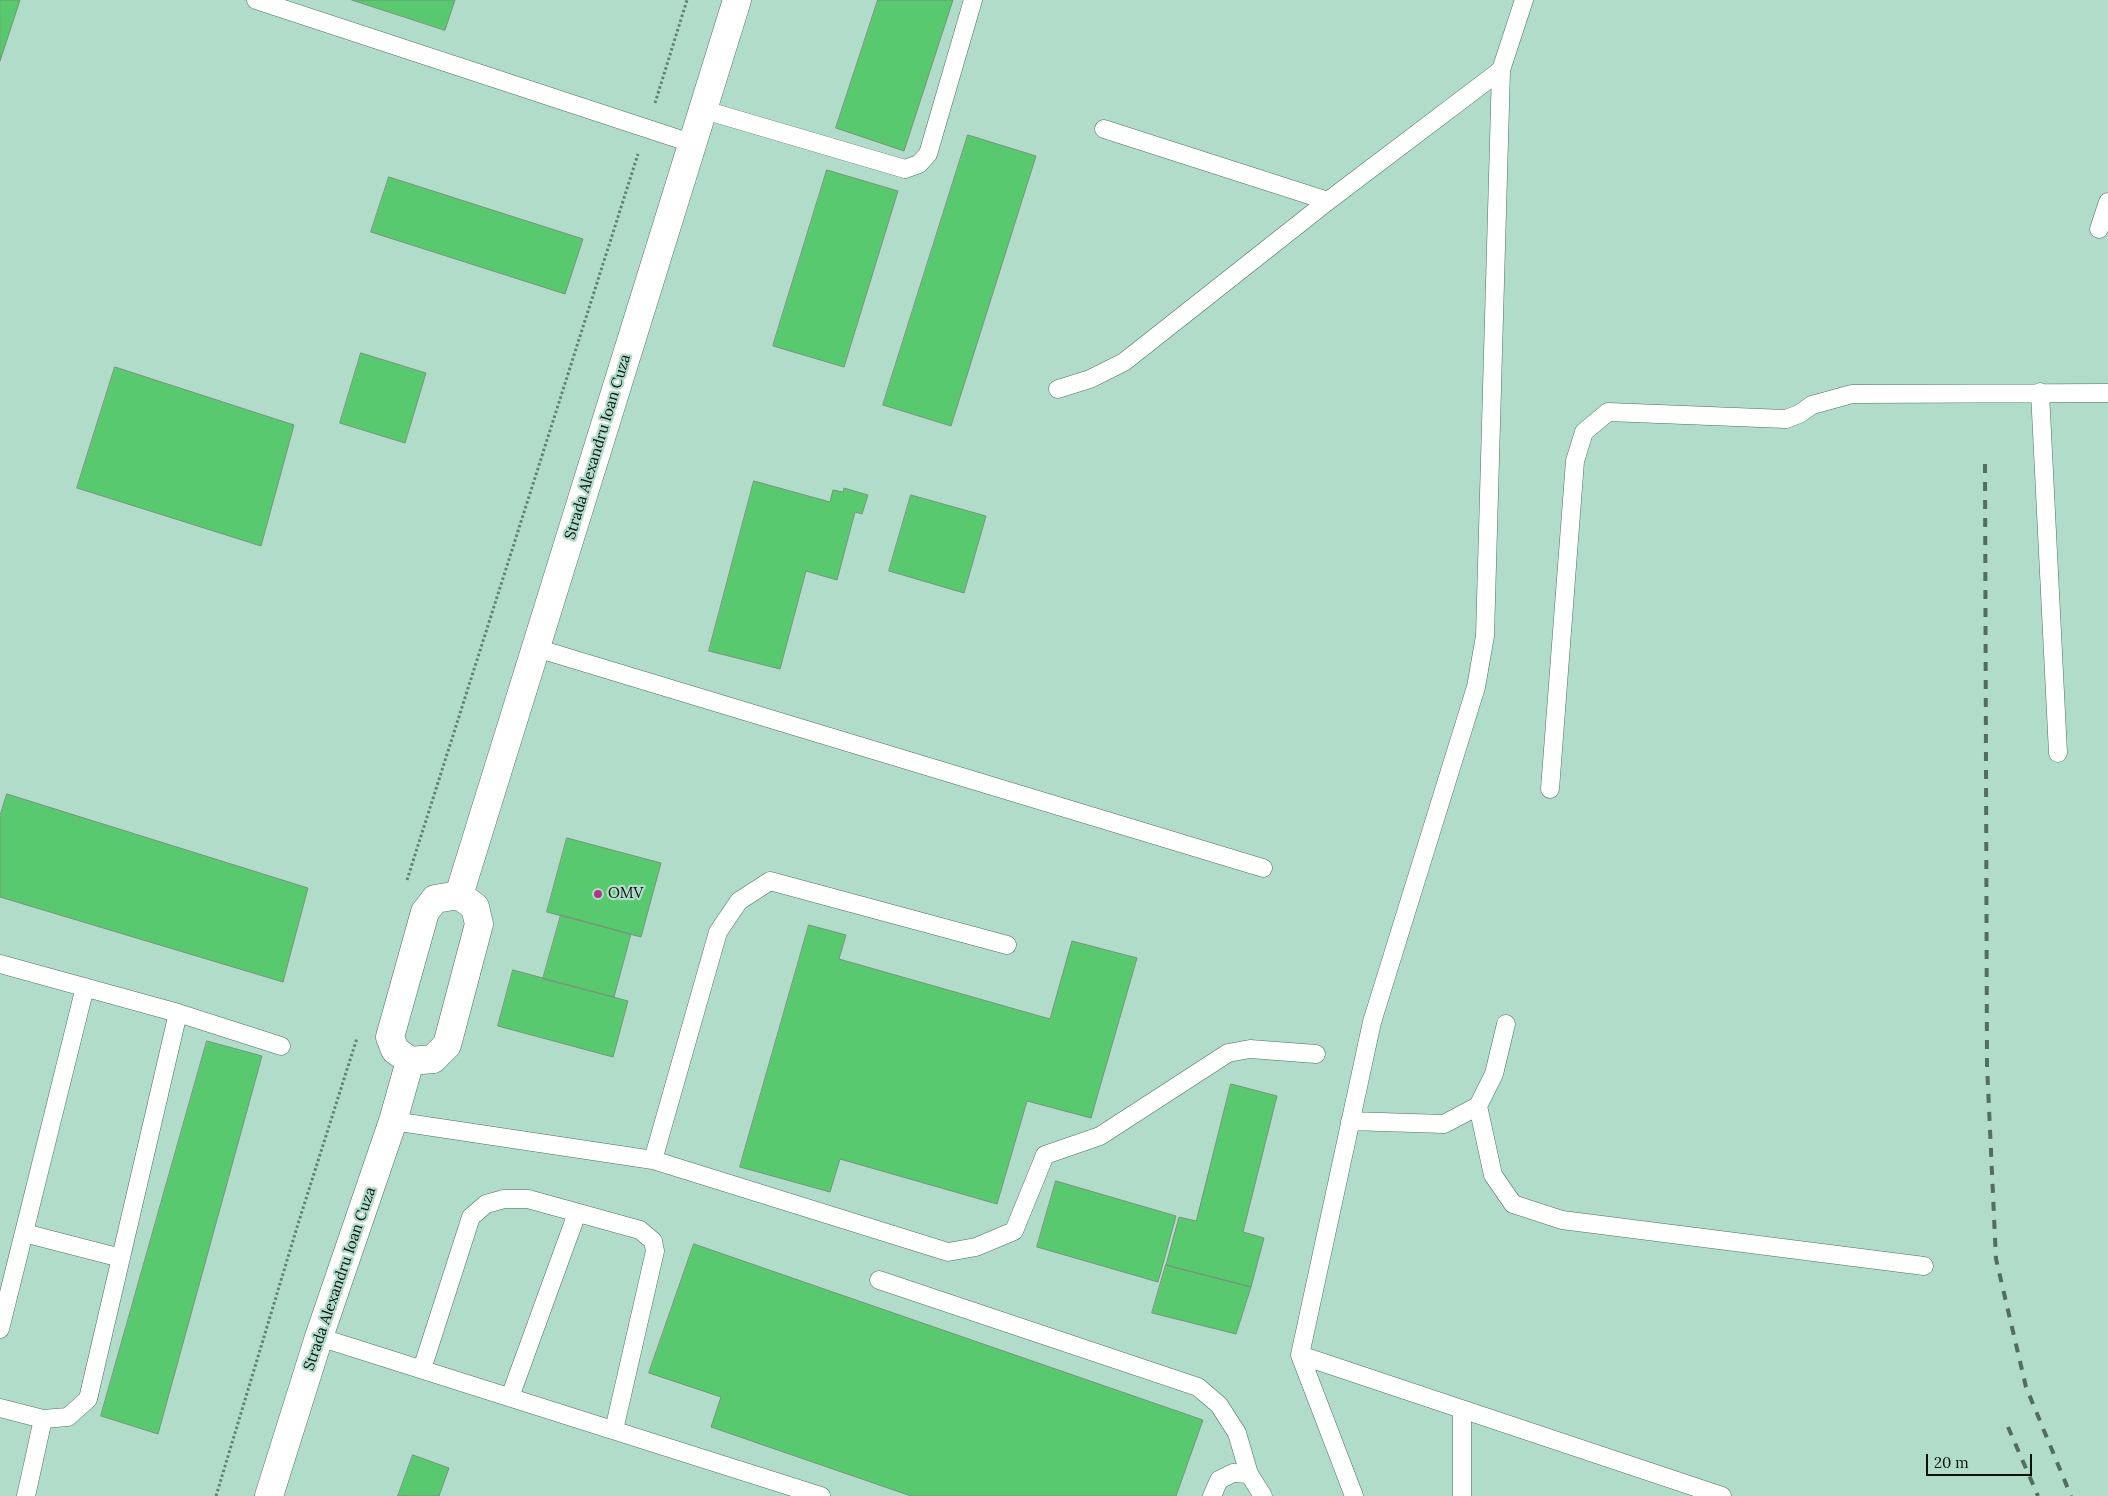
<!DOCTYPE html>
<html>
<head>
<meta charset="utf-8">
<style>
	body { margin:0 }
	#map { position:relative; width:2108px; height:1496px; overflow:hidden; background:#b1dcca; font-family:Lora,serif }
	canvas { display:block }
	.scale { position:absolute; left:1926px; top:1454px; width:106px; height:22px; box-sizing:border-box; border:2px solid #03120c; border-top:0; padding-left:6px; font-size:15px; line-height:18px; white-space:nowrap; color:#03120c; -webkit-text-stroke:4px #b1dcca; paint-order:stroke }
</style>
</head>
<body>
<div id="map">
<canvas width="2108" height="1496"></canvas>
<div class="scale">20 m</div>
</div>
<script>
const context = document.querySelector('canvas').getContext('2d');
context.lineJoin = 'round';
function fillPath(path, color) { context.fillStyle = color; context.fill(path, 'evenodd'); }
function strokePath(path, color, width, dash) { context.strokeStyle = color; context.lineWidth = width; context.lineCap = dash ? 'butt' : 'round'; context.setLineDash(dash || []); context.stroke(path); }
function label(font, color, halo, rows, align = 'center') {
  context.font = font + ' Lora,serif'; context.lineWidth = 4.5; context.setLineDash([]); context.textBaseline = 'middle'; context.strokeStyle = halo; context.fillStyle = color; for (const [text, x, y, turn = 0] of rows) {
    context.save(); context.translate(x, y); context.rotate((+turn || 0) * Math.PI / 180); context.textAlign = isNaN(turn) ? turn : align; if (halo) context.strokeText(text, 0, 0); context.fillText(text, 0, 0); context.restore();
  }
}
const building = new Path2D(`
	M0,0H20L0,61Z
	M352,0H455L445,30Z
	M878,0H953L904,151L836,128Z
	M968,135L1036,156L951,426L883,405Z
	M827,170L898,191L844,367L773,346Z
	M389,177L583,239L565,294L371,232Z
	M361,353L426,373L405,443L340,423Z
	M115,367L294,425L261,546L77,488Z
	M754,481L830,502L833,490L843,492L844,488L868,495L862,514L855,512L837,580L806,571L780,669L709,651Z
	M911,495L986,516L964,593L889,571Z
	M7,794L308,888L283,982L0,897V816Z
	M567,838L661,863L641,937L547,912Z
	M561,915L631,934L614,997L543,979Z
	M809,925L846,935L839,959L1050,1019L1072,941L1137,958L1091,1118L1027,1101L997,1204L840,1159L830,1192L740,1167Z
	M513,970L628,1001L613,1057L498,1026Z
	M207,1041L262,1056L158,1434L101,1416Z
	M1231,1084L1277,1096L1243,1232L1264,1238L1251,1287L1166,1265L1179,1217L1196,1221Z
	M1056,1181L1176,1216L1158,1282L1037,1247Z
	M694,1244L1203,1420L1176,1496H911L711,1427L721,1397L649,1373Z
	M1166,1265L1251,1287L1236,1334L1152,1313Z
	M413,1455L449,1468L439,1496H398Z`);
const path = new Path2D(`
	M655,103L687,0
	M407,880L638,154
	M216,1496L298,1224L357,1038`);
const service = new Path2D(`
	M256,0L691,143
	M701,109L905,169L919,164L928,154L973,0
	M1104,129L1328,201
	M2099,229L2108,202
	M1058,389L1090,379L1124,362L1328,201L1501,70
	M2040,392L2058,753
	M536,648L1263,868
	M1550,789L1575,461L1584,432L1608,412L1786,419L1799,414L1812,405L1852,394L2108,393
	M0,964L178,1013L281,1046
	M1478,1106L1493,1175L1513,1204L1562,1220L1924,1266
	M393,1121L653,1160L718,932L739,901L770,881L1007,945
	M1350,1121L1444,1124L1478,1106L1494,1074L1506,1024
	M653,1160L948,1252L976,1247L1014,1231L1045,1155L1100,1136L1228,1053L1250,1049L1316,1054
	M24,1233L121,1258
	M879,1280L1198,1387L1219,1405L1237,1433L1249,1474
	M0,1329L85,987
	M319,1337L821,1496
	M1300,1355L1722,1496
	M422,1369L471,1217L486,1204L504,1199H528L640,1230L653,1241L655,1251L614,1430
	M510,1397L577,1213
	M0,1408L43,1419L26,1496
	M1462,1409V1496
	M43,1419L68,1417L88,1399L178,1013
	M1212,1496L1219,1480L1233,1473L1249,1474L1263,1496
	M1354,1496L1300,1355L1372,1022L1476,687L1485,636L1501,70L1524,0`);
const primary = new Path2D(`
	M459,895L737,0
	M459,895L475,907L479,924L447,1045L433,1059L410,1061L395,1050L390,1037L425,912L435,899Z
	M269,1496L319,1337L393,1121L410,1061`);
const rail = new Path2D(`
	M1985,464L1987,1065L1996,1259L2026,1387L2071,1496
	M2008,1427L2038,1496`);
const markers = [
	[598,894,5,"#b23380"]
];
const streetNames = [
	["Strada Alexandru Ioan Cuza",598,447,-73],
	["Strada Alexandru Ioan Cuza",340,1279,-71]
];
const poiNames = [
	["OMV",608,894]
];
fillPath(building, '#58c96e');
strokePath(building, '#76947a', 1);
strokePath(service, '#4a7162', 19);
strokePath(primary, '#4a7162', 29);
strokePath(path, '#638175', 3, [2.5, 2.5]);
strokePath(service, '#fff', 18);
strokePath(primary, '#fff', 28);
strokePath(rail, '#526d62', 4, [9, 9]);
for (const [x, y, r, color] of markers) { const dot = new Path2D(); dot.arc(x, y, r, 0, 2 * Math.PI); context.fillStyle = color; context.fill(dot); strokePath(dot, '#b1dcca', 2); }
label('15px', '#03120c', '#b1dcca', streetNames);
label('15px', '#03120c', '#b1dcca', poiNames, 'left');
</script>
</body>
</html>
